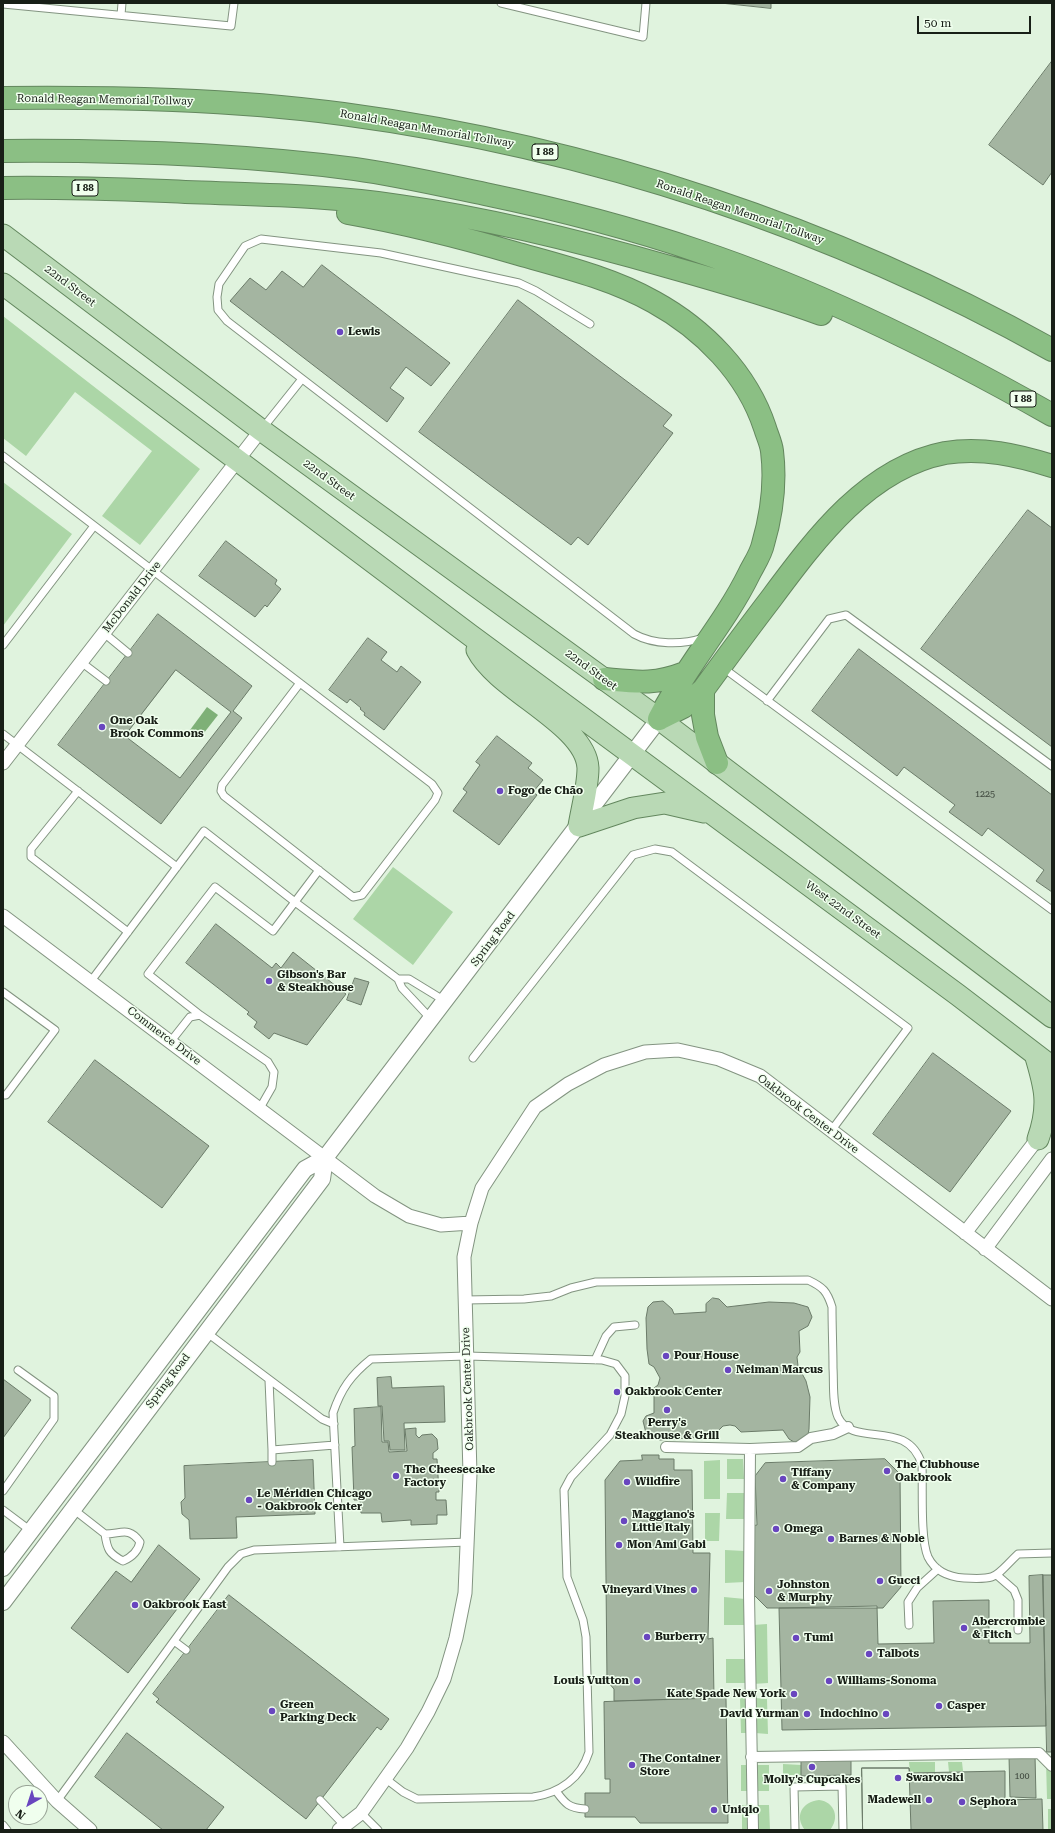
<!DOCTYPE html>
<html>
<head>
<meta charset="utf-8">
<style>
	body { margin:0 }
	#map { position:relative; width:1055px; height:1833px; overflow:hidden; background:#e0f3de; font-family:"Roboto Serif",serif }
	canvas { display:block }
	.frame { position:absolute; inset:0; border:4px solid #181f17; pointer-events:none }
	.north { position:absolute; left:8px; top:1785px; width:40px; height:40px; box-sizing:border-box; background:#f0ffee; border:1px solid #9aa598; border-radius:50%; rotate:219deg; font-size:11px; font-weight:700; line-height:16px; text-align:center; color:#181f17 }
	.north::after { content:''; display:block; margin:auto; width:14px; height:18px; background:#6946bf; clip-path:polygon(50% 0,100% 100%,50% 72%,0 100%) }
	.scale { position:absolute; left:917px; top:16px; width:114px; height:18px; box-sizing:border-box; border:2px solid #181f17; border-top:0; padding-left:5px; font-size:12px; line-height:14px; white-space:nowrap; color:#181f17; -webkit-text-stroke:3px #f0ffee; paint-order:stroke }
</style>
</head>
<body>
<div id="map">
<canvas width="1055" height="1833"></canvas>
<div class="frame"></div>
<div class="north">N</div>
<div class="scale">50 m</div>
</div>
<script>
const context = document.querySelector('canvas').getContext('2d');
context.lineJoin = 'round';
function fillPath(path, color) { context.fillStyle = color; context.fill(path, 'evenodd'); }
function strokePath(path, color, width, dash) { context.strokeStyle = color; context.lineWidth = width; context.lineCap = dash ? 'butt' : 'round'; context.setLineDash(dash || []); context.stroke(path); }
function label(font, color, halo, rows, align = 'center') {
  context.font = font + ' "Roboto Serif",serif'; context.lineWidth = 3; context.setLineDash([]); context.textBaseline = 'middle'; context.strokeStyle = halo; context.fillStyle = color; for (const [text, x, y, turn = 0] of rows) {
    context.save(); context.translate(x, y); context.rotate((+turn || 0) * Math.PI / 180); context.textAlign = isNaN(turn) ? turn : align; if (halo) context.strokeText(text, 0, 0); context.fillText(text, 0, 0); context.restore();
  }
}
const green = new Path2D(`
	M3,316L200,469L140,545L102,516L152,451L75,392L26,456L3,438Z
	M3,482L72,534L3,626Z
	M393,867L453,912L413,965L353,919Z
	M727,1459H743L744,1479H727Z
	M720,1460V1499H704V1461Z
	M727,1493H744L745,1519H726Z
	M705,1513H720L719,1541H705Z
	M725,1550L745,1551V1582L725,1583Z
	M724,1597L745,1599L746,1625H724Z
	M767,1624L768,1683L753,1684V1625Z
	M726,1659H747V1683H726Z
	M740,1698H748V1733H741Z
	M755,1698L767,1699L768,1734L755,1733Z
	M1046,1761H1052V1799H1047Z
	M909,1762H935V1772L910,1773Z
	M948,1762H962L963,1771L949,1772Z
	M783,1764L801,1765V1775H783Z
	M741,1765H748V1791H741Z
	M755,1765H769V1791H756Z
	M819,1800C835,1802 840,1818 830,1830H805C794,1816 802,1802 819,1800Z
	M742,1805H748V1830H742Z
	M755,1805H769L770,1830H756Z
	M1048,1809H1052V1830H1048Z`);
const water = new Path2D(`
	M207,707L218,715L200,738L190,730Z`);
const building = new Path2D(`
	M721,3H771V8Z
	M1052,61V172L1043,185L989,145Z
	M322,265L450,363L431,386L406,367L390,388L404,398L387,422L230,301L250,278L266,290L282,271L303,287Z
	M518,300L672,415L663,426L673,433L588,545L578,537L571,545L419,432Z
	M1028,510L1052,528V747L921,649Z
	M226,541L277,580L275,584L281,589L267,607L265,605L255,617L199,576Z
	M158,614L252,686L233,711L242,718L161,824L58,745ZM176,670L231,712L180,778L125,736Z
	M368,638L387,652L381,660L397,672L401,666L421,682L384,730L364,715L365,713L360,709L361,708L350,699L347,703L329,690Z
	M859,649L1052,795V892L1036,881L1044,870L988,828L982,836L949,812L955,805L904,767L897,776L812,711Z
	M497,736L532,763L528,768L543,780L533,792L537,795L499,845L453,811L467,792L463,789L480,765L476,762Z
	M216,924L272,968L276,963L281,968L293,952L346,994L307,1045L274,1033L269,1039L254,1027L257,1022L247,1014L249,1012L186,963Z
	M355,978L369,982L361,1005L347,1000Z
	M933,1053L1011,1111L950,1192L873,1134Z
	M95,1060L209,1146L162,1208L48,1122Z
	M713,1298L719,1299L727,1307L769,1302L794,1303L808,1307L812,1317L808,1326L799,1331L800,1352L797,1357L798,1366L806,1381L810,1397L809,1429L808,1435L801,1441L794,1442L789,1439L783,1430L741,1432L735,1426L730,1425L723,1426L714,1435L703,1437L660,1440L651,1437L646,1433L643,1421L646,1416L654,1413V1388L658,1385L660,1378L654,1367L649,1364L647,1349L646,1318L648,1307L653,1302L663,1301L672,1309L674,1314L706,1312V1304Z
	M391,1377L392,1388L444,1386L445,1422L404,1423L405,1450H390L389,1441H384L382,1406H378L377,1378Z
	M3,1379L31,1400L3,1438Z
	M381,1407L382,1442H388L389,1452L407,1451L405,1429L416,1428V1435L419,1438L422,1435L432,1434L437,1439L438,1449L433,1453V1459H437L439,1492H436V1500H446L447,1515H437V1524L411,1525V1520L382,1522L381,1513H361L360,1500H354L352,1447L355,1446L354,1409Z
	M642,1455H659V1459H674V1470H692L693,1553H710L708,1639L713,1638L714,1698L614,1701V1689L607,1681L605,1480L620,1461L642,1460Z
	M885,1459L900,1474L901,1587L883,1608H767L753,1594L752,1526L757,1525L755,1476L765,1463Z
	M313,1460L315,1514L236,1517L237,1538L190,1539L189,1520L182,1514L181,1502L185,1498L184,1466Z
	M159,1545L200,1579L128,1673L71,1628L116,1571L131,1582Z
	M1043,1575L1046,1726L782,1730L779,1608L877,1606L878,1644L934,1643L933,1601L989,1600V1643H1030L1029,1576Z
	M1043,1575H1052V1752H1047Z
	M229,1595L389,1719L381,1730L377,1727L306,1819L156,1702L159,1699L153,1694Z
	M726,1698L728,1823H640L635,1817H585V1793H610V1779H605L604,1702Z
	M127,1733L224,1807L206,1830H163L95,1777Z
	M1035,1755L1036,1798L1010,1797L1009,1756Z
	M851,1758V1775L801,1776V1759Z
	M862,1768H909L910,1773L1005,1771V1800L1042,1799L1043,1830H863Z
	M862,1768H909L911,1830H863Z`);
const service = new Path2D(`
	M501,3L643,37L646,3
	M3,4L231,26L234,3
	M121,15L122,3
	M590,324L536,291L519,283L381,253L261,239L245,246L219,284L217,297L218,310L227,321L634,634C654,645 682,645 703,638
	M262,429L302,379
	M3,456L432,784L438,793L435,800L362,895L353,897L224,796L221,791L222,785L300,683
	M104,633L128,653
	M3,645L94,526
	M81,662L106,681
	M722,667L1052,910
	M767,701L829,619L846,615L1052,766
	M3,734L177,867
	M78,791L31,849V857L128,932
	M398,979H409L445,1001
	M91,981L204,831L295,902L398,979L402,988L431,1019
	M3,992L55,1030L6,1095H3
	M200,1015L148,974L215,887L273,931L319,870
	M171,1041L190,1017L200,1015L268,1062L274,1072L272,1087L260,1108
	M473,1058L633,855L655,849L672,852L908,1028L831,1131
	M465,1300L524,1299L551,1296L571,1288L596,1282L808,1280C823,1287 827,1291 832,1307C832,1328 833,1348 833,1368C834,1383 832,1403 838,1417C853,1449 908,1417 922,1465C923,1487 920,1539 928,1557C935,1571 949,1577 964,1578C999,1580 994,1577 1018,1554L1052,1553
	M206,1332L322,1419L334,1424
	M595,1360L606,1336L614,1327L635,1325
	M269,1380L272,1450L335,1445
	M272,1462V1450
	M3,1491L54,1419V1396L18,1370
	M73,1509L105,1534C107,1549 109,1554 123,1561C132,1557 138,1552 140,1542C129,1526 121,1534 105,1534
	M3,1510L31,1531
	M340,1547L333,1413C341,1389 351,1375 371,1359L467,1356L602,1360L616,1364L625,1376V1396L621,1414L610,1435L571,1477L564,1490L567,1577L583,1620L586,1637L589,1752C581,1778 560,1793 533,1797L417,1799L403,1792L386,1779
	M998,1576L1014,1590L1018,1600V1630
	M909,1625L908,1602L917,1588L938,1569
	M174,1641L186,1650
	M556,1791C565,1803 568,1808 585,1809
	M320,1800L345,1826
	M57,1801L228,1567L241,1554L254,1550L468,1542
	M361,1813L378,1830
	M3,1825L7,1830
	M795,1830L794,1787L842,1786L843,1830`);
const pedestrian = new Path2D(`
	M666,1447L750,1449L798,1447L811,1438L833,1434L848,1427
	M750,1449L749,1594L753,1830
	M751,1757L1039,1753L1052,1766`);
const minor = new Path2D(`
	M3,763L261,430
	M3,916L375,1196L409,1216L441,1225L471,1223
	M965,1233L1042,1133
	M985,1249L1052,1159
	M3,1742L57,1801L90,1830
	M339,1830L361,1813L407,1748L428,1712L444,1679L456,1638L465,1593L470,1474L464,1257L471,1223L482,1188L535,1107L568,1084L604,1065L645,1052L678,1050L719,1059L760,1076L1052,1299`);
const tertiary = new Path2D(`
	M3,1568L305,1169L325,1158L659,719
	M3,1602L322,1179L325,1158`);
const primary = new Path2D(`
	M3,235L261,430L659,719L1052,1017
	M3,284L470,635L958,995L1052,1067
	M477,650C498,691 586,724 588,768C588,786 582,808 579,826L633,808L665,803L704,812
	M1035,1054C1045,1087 1050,1105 1038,1139`);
const motorway = new Path2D(`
	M3,98C115,97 231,99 343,114C590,147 834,228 1052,350
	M3,151C121,150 238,154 355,169C398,175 442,185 485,194C557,209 628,227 698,251C821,292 939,351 1052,415
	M3,188C58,187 112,189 166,191C244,195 322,194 400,206C492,219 583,242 673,268C723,282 772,296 821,314
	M348,213C404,223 460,237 515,253C561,266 611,278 654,302C703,329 747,373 765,428C767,435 771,443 772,451C776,483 772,513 763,544C761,554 754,564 749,574C724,625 685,667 659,719
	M604,679C637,682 654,685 685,673
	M703,690V715L707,737L717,763
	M659,719L683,707L703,690C725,660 747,630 770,600C814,541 867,468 945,453C982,447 1017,455 1052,466`);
const markers = [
	[340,332,4,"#6946bf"],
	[102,727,4,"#6946bf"],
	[500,791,4,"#6946bf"],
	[269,981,4,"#6946bf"],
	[666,1356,4,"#6946bf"],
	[728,1370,4,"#6946bf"],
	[617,1392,4,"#6946bf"],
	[667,1410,4,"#6946bf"],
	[887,1471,4,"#6946bf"],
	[396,1476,4,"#6946bf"],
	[783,1479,4,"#6946bf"],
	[627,1482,4,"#6946bf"],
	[249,1500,4,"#6946bf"],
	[624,1521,4,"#6946bf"],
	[776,1529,4,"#6946bf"],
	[831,1539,4,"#6946bf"],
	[619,1545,4,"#6946bf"],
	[880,1581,4,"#6946bf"],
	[694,1590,4,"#6946bf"],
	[769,1591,4,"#6946bf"],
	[135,1605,4,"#6946bf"],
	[964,1628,4,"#6946bf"],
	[647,1637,4,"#6946bf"],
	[796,1638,4,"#6946bf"],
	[869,1654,4,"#6946bf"],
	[637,1681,4,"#6946bf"],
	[829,1681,4,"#6946bf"],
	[794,1694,4,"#6946bf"],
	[939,1706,4,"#6946bf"],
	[272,1711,4,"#6946bf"],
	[807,1714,4,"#6946bf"],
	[886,1714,4,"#6946bf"],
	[632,1765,4,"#6946bf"],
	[812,1767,4,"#6946bf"],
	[898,1778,4,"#6946bf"],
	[929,1800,4,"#6946bf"],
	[962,1802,4,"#6946bf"],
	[714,1810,4,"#6946bf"]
];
const numberNames = [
	["1225",985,794],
	["100",1022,1776]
];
const shields = [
	[545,152,26],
	[85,188,26],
	[1023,399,26]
];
const shieldNames = [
	["I 88",545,152],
	["I 88",85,188],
	["I 88",1023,399]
];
const streetNames = [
	["Ronald Reagan Memorial Tollway",105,100,1],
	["Ronald Reagan Memorial Tollway",427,129,10],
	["Ronald Reagan Memorial Tollway",740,212,19],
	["22nd Street",70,286,37],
	["22nd Street",329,480,36],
	["McDonald Drive",132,597,-52],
	["22nd Street",591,670,36],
	["West 22nd Street",843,910,36],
	["Spring Road",493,939,-53],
	["Commerce Drive",164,1036,37],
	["Oakbrook Center Drive",808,1114,37],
	["Spring Road",168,1381,-53],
	["Oakbrook Center Drive",468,1389,-92]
];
const poiNames = [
	["Lewis",348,332],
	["One Oak",110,721],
	["Brook Commons",110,734],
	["Fogo de Chão",508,791],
	["Gibson's Bar",277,975],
	["& Steakhouse",277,988],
	["Pour House",674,1356],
	["Neiman Marcus",736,1370],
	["Oakbrook Center",625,1392],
	["Perry's",667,1423,"center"],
	["Steakhouse & Grill",667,1436,"center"],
	["The Clubhouse",895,1465],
	["Oakbrook",895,1478],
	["The Cheesecake",404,1470],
	["Factory",404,1483],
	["Tiffany",791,1473],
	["& Company",791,1486],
	["Wildfire",635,1482],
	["Le Méridien Chicago",257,1494],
	["- Oakbrook Center",257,1507],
	["Maggiano's",632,1515],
	["Little Italy",632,1528],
	["Omega",784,1529],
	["Barnes & Noble",839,1539],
	["Mon Ami Gabi",627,1545],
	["Gucci",888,1581],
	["Johnston",777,1585],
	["& Murphy",777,1598],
	["Vineyard Vines",686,1590,"right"],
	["Oakbrook East",143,1605],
	["Abercrombie",972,1622],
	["& Fitch",972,1635],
	["Burberry",655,1637],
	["Tumi",804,1638],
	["Talbots",877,1654],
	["Louis Vuitton",629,1681,"right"],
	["Williams-Sonoma",837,1681],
	["Kate Spade New York",786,1694,"right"],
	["Green",280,1705],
	["Parking Deck",280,1718],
	["Casper",947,1706],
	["David Yurman",799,1714,"right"],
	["Indochino",878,1714,"right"],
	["The Container",640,1759],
	["Store",640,1772],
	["Swarovski",906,1778],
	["Molly's Cupcakes",812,1780,"center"],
	["Madewell",921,1800,"right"],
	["Sephora",970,1802],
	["Uniqlo",722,1810]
];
fillPath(green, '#acd6a7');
fillPath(water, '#7eb077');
fillPath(building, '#a4b5a1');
strokePath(building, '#6b7b69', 1);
strokePath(service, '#839481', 9);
strokePath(pedestrian, '#839481', 12);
strokePath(minor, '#839481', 15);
strokePath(tertiary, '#839481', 18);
strokePath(primary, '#63875e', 23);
strokePath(motorway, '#63875e', 24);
strokePath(service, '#fff', 7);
strokePath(pedestrian, '#fff', 10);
strokePath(minor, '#fff', 13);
strokePath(tertiary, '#fff', 16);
strokePath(primary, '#b9d9b5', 21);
strokePath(motorway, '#8bbf84', 22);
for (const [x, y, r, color] of markers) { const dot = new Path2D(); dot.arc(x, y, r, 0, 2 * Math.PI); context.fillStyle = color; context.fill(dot); strokePath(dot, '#f0ffee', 1.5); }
label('9px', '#3b443a', null, numberNames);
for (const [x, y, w] of shields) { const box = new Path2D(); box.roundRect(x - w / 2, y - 8, w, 16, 3); context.fillStyle = '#f0ffee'; context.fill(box); strokePath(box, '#181f17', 1); }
label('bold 10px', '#181f17', null, shieldNames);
label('11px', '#181f17', '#f0ffee', streetNames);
label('bold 11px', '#181f17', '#f0ffee', poiNames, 'left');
</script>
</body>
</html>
